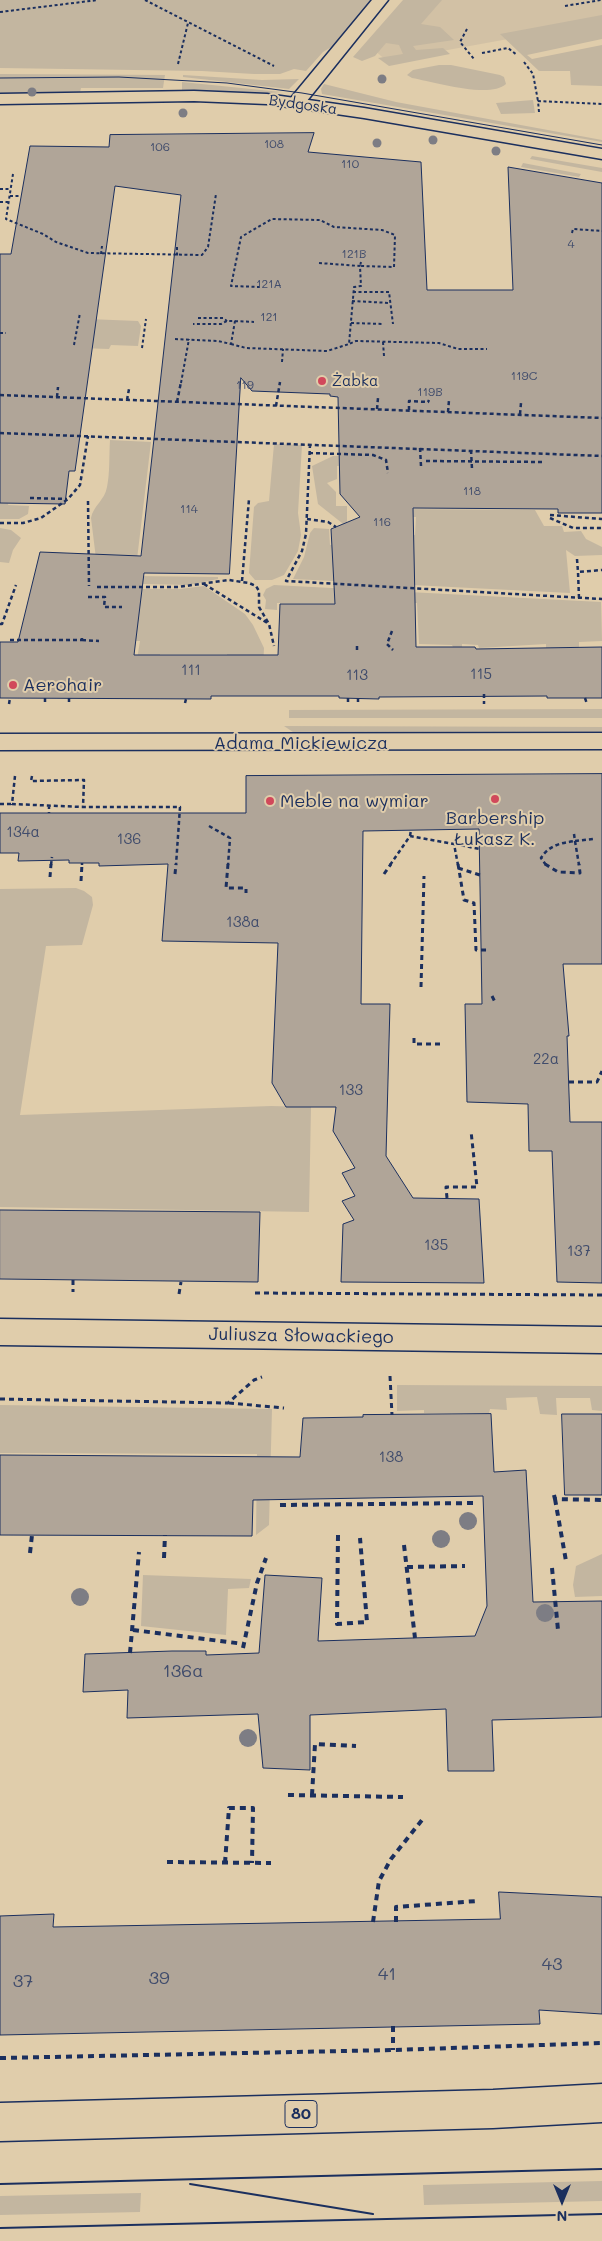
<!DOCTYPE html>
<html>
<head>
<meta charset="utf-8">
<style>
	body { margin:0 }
	#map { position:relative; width:602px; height:2241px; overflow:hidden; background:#e0cdab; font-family:Mali,sans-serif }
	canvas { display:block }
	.north { position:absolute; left:537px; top:2176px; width:50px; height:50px; -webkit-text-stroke:4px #e0cdab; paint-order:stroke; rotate:180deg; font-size:14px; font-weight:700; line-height:20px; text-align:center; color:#1b2f5e }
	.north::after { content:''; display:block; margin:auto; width:18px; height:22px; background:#1b2f5e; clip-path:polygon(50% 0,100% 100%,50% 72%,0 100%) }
</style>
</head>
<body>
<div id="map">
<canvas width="602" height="2241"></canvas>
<div class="north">N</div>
</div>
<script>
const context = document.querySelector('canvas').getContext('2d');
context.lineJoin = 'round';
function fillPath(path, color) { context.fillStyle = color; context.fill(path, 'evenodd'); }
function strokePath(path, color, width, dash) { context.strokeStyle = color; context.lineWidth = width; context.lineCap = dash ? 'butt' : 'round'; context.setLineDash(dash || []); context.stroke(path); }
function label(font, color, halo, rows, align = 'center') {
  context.font = font + ' Mali,sans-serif'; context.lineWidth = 4; context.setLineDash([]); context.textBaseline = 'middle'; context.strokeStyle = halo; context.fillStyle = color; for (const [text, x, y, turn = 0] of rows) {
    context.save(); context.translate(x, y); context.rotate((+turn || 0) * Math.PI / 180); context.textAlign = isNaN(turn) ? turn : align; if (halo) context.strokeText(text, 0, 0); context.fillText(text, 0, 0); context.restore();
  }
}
const built = new Path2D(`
	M414,0H602V22L387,61L374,50Z`);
const green = new Path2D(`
	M0,0H374L333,46L323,52L306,71L294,69L280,74H254L202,71L0,68Z
	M403,0H442L421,24L440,27L454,40L413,46L416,50L443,48L450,54L389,66L378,58L403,54L399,45L386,43L375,56L362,61L353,57Z
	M602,15V39L527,55L532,59L602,45V86L571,85L570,71H539L500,34Z
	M439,65H451L500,75L504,77L506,84C490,99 434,82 412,78L407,75L413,70Z
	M0,74L165,75L163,88H81L80,93H0Z
	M183,75L262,80L299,79L289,89L183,77Z
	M182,82L281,92L262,94L182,92Z
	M324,84L396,102L602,140V142L322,94L321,89Z
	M533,100L535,113L501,114L496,103Z
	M532,156L602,168V172L530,159Z
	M523,163L581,174L579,177L521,167Z
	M87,319L138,321L141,326L138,346L111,345L109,349L80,348Z
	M110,440L151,442L135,576L218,577V579L189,585L99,583L91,518C93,506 105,500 107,487C110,473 109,456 110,440Z
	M274,444L302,445L298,513L301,535L298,551L284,575L272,580H255L249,573L254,507L258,503L269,501Z
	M333,456H344L363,465L337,466V479L327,483L336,492V506H347V527L318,504L312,466Z
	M0,493H10L8,505L29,506L28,514L19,519H0Z
	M405,509L535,510L544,526H562L564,532L581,531L586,539L602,547V555L575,556L566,550L570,593L293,579L304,557L310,533L314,528L329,529L330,545L415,535L416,517H405Z
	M0,528L11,530L21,538L13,550L9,563L0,562Z
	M274,585L601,602L602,641L579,642V647L546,648V644L479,648L478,645L462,644V647H453L452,645L419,644L417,603H277V610L265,609L266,600L263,595L266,589Z
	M204,586L245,614L253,625L264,648L262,695L227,657V654H160V659H137L140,641H134L100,589H180Z
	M602,709V718H289V710Z
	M284,726L602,727V731L293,732Z
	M76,888L84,891L92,897L93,905L82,945L46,946L20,1115L271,1106L311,1107L309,1212L0,1207V889Z
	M397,1385L602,1386V1411L592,1410L590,1398H556L557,1415L540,1414L537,1397L506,1398L507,1410L490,1409L489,1413H424V1410L397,1411Z
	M0,1405L272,1409L269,1525L256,1535L257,1454L0,1453Z
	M602,1554V1596L575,1597L573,1585L576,1566Z
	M143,1575L251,1579L249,1588L228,1589L226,1635L141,1626Z
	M602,2181V2201L424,2205L423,2185Z
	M141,2193L140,2212L0,2215V2196Z`);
const building = new Path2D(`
	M314,133L308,152L421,162L427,290H513L508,167L602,183V513H558V509L413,508L416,647H475L476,649L602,647V698H547V696L379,697V699L339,698V696H211V699L0,698V642H18L40,552L141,556L181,195L115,186L75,471H69L65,504L0,503V254H11L30,146L109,147L110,135ZM241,378L252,391L330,394V396L338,397L340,494L360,517L331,529L335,604H280L278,655H134L144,573L229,574Z
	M602,774V964H563L569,1036H567L570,1122H602V1283L557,1282L552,1151H529L528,1104L467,1102L465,1004H482L479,829L363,831L361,1004H390L386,1156L413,1198L479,1199L484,1283L341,1282L343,1224L354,1220L342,1201L355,1196L342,1173L355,1168L333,1131L336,1107H286L272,1083L278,943L162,941L168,864L99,866V863H69V860L18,861L19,853H0V813H246V776Z
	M0,1210L260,1212L258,1282L0,1279Z
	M491,1414L494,1472L526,1470L533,1602L602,1601V1717L492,1720L494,1771H448L446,1709L310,1715V1770L263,1768L258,1714L127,1718L128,1690L83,1692L85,1654L172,1651H206V1655L259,1653L265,1575L322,1578L318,1641L475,1636L487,1606L483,1496L253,1500L252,1536L0,1535V1455L300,1457L303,1418L363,1417V1415Z
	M562,1414H602V1495H565Z
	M499,1892L602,1897V2014L539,2010L540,2024L0,2035V1916L54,1914L53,1927L500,1919Z`);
const pathFar3 = new Path2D(`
	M145,0L274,66
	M565,6L601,0
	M0,12L98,0
	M467,29L460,42L474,59
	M482,53L508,48L517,55
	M524,62L533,74L538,101
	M178,64L188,23
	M539,112L538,101L602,104
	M13,174L6,219L43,234L56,242L88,253L202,255L208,247L216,194
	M0,189H11
	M10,196H21
	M0,202H9
	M572,233L573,229L602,231
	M177,247V256
	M101,254L102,246
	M319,263L360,266L361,286L354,287L349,344L356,341L439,343L458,349H487
	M260,287L231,286L241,237L272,219L320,220L334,227L382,230L395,235L394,267L360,266L361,262
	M353,292H389L393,324
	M352,301L390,303
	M198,318H223L227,321
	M235,321L254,322
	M351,323L383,324
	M0,333H6
	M175,339L218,341L231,344L235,321H227L221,324H193
	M383,342L384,356
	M231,344L246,348L327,351L349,344
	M74,345L80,313
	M142,348L146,319
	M282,362L283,349
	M181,383L189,339`);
const pathFar2 = new Path2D(`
	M0,395L602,418
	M57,397L58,387
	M127,400L129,389
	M177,402L181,382
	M276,406L280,382
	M377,409L378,398
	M409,410V401L428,402L429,400
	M448,412L449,400
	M520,414L521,403
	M0,433L602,456
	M310,444L306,534L302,551L286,581L602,599
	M420,448L421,466
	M471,450L472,469
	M309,453L373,455L386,460L388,473
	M426,461L543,462
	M30,498L67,499
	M88,501L89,586
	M550,515L602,519
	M550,518L573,528H602
	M307,519L328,522L336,527
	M0,523H23L41,518L68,499L80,485L88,436
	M577,559L578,572
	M242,581L249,499
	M204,584L269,624
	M97,587H178L229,580L249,583L256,586L259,591V607L269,624L274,646
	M88,597H105L104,607H122
	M579,598L578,572L602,570
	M0,624H2L16,585
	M392,631L387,644L393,650
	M10,640H82V638
	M82,640L99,641
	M357,646V653
	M484,694V704
	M45,698V704
	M69,698V704
	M348,698V703
	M358,698V703
	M585,698L587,704
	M185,703L186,699
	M9,704L10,698
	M15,776L12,804L83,807
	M32,776L31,781L84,780L83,807H180L176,865
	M0,804H12
	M49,805V813
	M209,826L230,838L228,865
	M574,834L575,841
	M410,836L411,830
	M575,841L579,865
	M575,841L593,839
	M454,844L480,849
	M51,865L52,857
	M82,865V863
	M390,865L410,836L454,844L458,865
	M546,865L541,858C549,845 561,843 575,841`);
const pathFar1 = new Path2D(`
	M228,864L226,888H246V893
	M458,864L464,900L474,903L476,950H487
	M545,864L558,872L580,873L579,864
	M458,868L480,875
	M175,874L176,864
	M384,874L391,864
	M50,877L51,864
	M81,881L82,864
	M421,987L424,876
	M492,996L496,1004
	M414,1038V1044H443
	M569,1082H597L602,1071
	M447,1198L446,1187H477L471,1131
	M73,1280V1292
	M255,1293L602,1295
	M179,1294L181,1282
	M390,1376L392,1415
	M0,1399L228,1403L254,1380L262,1377
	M229,1403L284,1408`);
const path = new Path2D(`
	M554,1495L555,1499L602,1500
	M555,1499L566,1561
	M280,1505L475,1503
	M338,1535L337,1624L367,1622L360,1538
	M404,1545L415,1638
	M30,1553L32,1535
	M164,1558L165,1535
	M407,1567L465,1566
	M552,1568L558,1630
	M133,1630L244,1644
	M243,1648L257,1583L266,1558
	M130,1653L139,1552
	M288,1795L403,1797
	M312,1795L315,1744L356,1746
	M167,1862L271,1863
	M225,1863L229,1808H253L252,1863
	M373,1922L379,1881L391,1859L422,1820
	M396,1922V1907L477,1901
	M393,2026V2050
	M0,2058L393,2050L602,2043`);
const street = new Path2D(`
	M372,0H388L302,107H290L288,103L290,99Z
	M0,1319L602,1327V1353L0,1345Z`);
const secondary = new Path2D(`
	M194,91L267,94L364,108L602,149V159L364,118L267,104L194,101L0,104V94Z
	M602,733V749L0,750V734Z`);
const primary = new Path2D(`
	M602,2084V2122L493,2128L0,2141V2103L493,2090Z`);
const tramFar1 = new Path2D(`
	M0,78L119,77L227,83L302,93L602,145`);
const tram = new Path2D(`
	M0,2184L602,2169
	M190,2184L373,2214
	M0,2228L602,2214`);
const trees = [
	[382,79,4.5],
	[32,92,4.5],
	[183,113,4.5],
	[433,140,4.5],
	[377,143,4.5],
	[496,151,4.5],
	[468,1521,9],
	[441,1539,9],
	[80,1597,9],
	[545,1613,9],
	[248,1738,9]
];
const markers = [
	[322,381,5,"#d1495b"],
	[13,685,5,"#d1495b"],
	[495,799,5,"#d1495b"],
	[270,801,5,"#d1495b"]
];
const farNumbernames = [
	["108",274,144],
	["106",160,147],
	["110",350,164],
	["4",571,244],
	["121B",354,254],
	["121A",269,284],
	["121",269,317],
	["119C",524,376],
	["119",245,385],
	["119B",430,392],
	["118",472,491],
	["114",189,509],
	["116",382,522]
];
const farStreetnames = [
	["Bydgoska",303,105,8]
];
const farPoinames = [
	["Żabka",332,381]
];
const numberNames = [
	["111",191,670],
	["115",481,674],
	["113",357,675],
	["134a",23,832],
	["136",129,839],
	["138a",243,922],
	["22a",546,1059],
	["133",351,1090],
	["135",436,1245],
	["137",579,1251],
	["138",391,1457]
];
const shields = [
	[301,2114,32]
];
const shieldNames = [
	["80",301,2114]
];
const poiNames = [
	["Aerohair",23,685],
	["Meble na wymiar",280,801],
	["Barbership",495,818,"center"],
	["Łukasz K.",495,839,"center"]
];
const streetNames = [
	["Adama Mickiewicza",301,743],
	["Juliusza Słowackiego",301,1336,1]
];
const nearNumbernames = [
	["136a",183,1671],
	["43",552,1964],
	["41",387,1974],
	["39",159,1978],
	["37",23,1981]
];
fillPath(built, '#d2c1a5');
fillPath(green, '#c3b6a0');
fillPath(building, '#b0a598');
strokePath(building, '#1b2f5e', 1);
strokePath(street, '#1b2f5e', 3);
strokePath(secondary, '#1b2f5e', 3);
strokePath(primary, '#1b2f5e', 3);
strokePath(pathFar3, '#1b2f5e', 2, [3, 2.5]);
strokePath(pathFar2, '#1b2f5e', 2.5, [4, 3]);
strokePath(pathFar1, '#1b2f5e', 3, [5, 4]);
strokePath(path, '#1b2f5e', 4, [6, 5]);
fillPath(street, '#e0cdab');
fillPath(secondary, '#e0cdab');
fillPath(primary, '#e0cdab');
strokePath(tramFar1, '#1b2f5e', 1);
strokePath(tram, '#1b2f5e', 2);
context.fillStyle = '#7d7d84';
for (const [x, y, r] of trees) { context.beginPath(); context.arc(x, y, r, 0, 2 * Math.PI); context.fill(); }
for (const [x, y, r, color] of markers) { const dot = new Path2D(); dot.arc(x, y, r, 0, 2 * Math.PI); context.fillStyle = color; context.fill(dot); strokePath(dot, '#e0cdab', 2); }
label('12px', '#404c6c', null, farNumbernames);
label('15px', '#1b2f5e', '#e0cdab', farStreetnames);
label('15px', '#1b2f5e', '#e0cdab', farPoinames, 'left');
label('15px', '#404c6c', null, numberNames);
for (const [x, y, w] of shields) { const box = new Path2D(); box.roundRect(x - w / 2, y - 13.5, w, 27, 4); context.fillStyle = '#e0cdab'; context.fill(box); strokePath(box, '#1b2f5e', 1); }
label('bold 16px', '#1b2f5e', null, shieldNames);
label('18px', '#1b2f5e', '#e0cdab', poiNames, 'left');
label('18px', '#1b2f5e', '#e0cdab', streetNames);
label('18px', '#404c6c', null, nearNumbernames);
</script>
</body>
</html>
